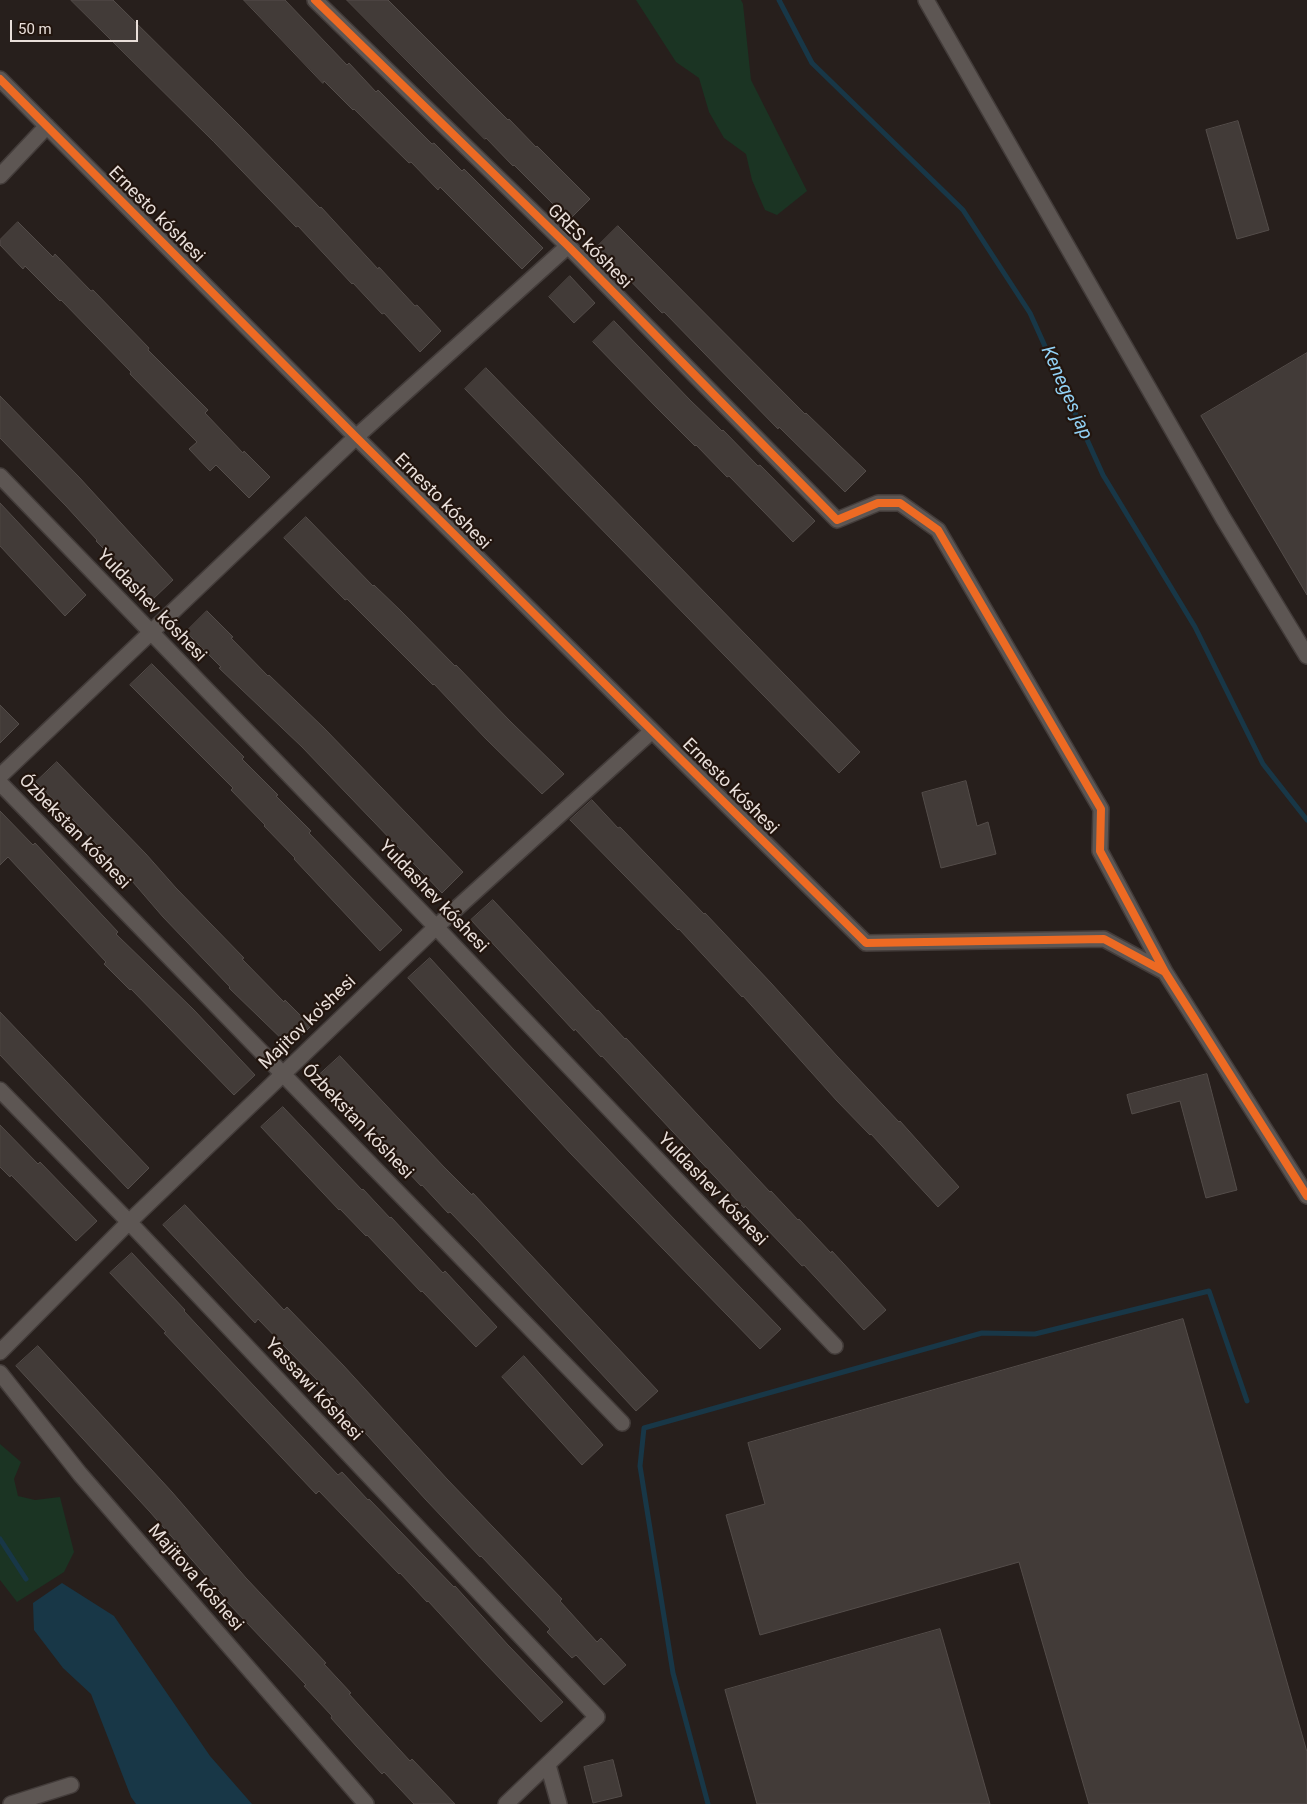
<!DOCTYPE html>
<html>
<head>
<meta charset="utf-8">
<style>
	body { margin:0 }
	#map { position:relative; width:1307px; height:1804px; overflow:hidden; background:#271f1c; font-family:Roboto,sans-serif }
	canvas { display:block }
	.scale { position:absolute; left:10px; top:20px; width:128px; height:22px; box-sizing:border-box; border:2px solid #e9dfda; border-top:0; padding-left:6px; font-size:15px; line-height:18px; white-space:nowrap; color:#e9dfda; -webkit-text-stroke:4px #22150e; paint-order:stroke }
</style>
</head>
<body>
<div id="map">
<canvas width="1307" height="1804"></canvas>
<div class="scale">50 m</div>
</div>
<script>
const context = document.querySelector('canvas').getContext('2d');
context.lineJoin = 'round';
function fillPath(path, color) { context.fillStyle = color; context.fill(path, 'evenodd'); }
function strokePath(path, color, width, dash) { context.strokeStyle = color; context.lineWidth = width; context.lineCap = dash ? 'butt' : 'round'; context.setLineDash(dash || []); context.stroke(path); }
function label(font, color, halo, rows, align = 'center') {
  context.font = font + ' Roboto,sans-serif'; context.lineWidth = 4.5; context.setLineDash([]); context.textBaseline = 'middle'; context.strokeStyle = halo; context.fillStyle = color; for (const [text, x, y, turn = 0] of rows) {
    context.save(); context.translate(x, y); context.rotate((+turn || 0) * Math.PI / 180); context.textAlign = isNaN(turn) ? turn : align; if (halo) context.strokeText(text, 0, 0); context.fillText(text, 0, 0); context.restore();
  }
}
const green = new Path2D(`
	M636,0H741L743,4L751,80L807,191L777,215L765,210L752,180L746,154L724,138L709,112L699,78L676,62Z
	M0,1444L21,1462L14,1479L18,1496L35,1500L60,1497L74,1552L64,1572L17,1602L0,1580Z`);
const water = new Path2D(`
	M62,1583L114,1616L210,1756L252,1804H136L131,1797L91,1694L63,1668L34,1630L33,1603Z`);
const stream = new Path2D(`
	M779,0L812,63L963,210L1030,313L1103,475L1195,627L1263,764L1307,820
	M0,1539L26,1579
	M708,1804L673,1673L640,1466L644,1428L982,1333L1035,1334L1209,1291L1247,1401`);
const building = new Path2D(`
	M71,0H113L239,125L320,208L321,207L378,269L379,267L415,306L417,305L441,331L420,352L384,313L382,314L353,283L352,284L298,226L296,227L214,142Z
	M244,0H285L347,65L349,63L376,92L378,90L432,144L434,143L462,171L464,169L543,248L522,269L440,187L438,190L411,162L409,163L354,109L353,110L324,81L323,83Z
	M347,0H388L508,120L509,119L536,147L537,146L590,199L569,220L514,165L513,166L486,138L485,139Z
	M1238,121L1269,230L1237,239L1206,130Z
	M18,222L53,257L55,254L91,291L93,290L149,348L148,350L208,410L205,413L243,453L244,451L270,477L249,498L216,465L210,471L189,449L197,442L130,374L131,372L61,300L60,301L25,266L23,269L0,245V240Z
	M618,226L805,414L806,413L866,471L845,492L779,427L778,429L664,312L662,313L597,247Z
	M570,276L595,303L574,323L549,297Z
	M614,321L690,400L722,431L723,430L758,466L760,465L815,521L793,542L729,476L727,477L696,445L695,446L656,407L593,342Z
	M1307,353V595L1201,416Z
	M486,368L860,752L839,773L465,389Z
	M0,396L79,477L173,580L152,600L126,574L128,573L96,541L97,540L66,506L0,438Z
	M0,503L86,595L65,616L0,546Z
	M306,517L373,586L374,585L401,611L455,666L456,665L509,720L564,774L542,794L486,739L434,684L433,685L347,599L345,600L284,538Z
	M207,611L233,637L231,638L268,676L269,675L324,728L463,872L442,893L302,747L219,668L221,667L186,632Z
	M152,664L244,757L242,759L278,795L276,796L311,831L309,833L402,930L380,951L294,859L295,858L264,826L265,825L231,790L233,788L130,685Z
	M0,705L19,724L0,743Z
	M57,762L146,854L176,888L244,958L242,959L284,1002L285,1000L311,1026L290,1047L229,988L230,987L163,917L132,881L36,782Z
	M966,781L977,826L988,822L996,854L941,868L922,793Z
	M592,800L618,828L620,827L704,914L705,913L771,983L837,1056L899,1122L900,1121L959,1187L938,1207L871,1134L870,1135L837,1101L743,996L742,997L679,929L678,930L570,820Z
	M0,811L33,845L35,843L118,932L116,934L194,1010L255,1075L234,1095L131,989L130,990L104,964L106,962L8,857L0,865Z
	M493,900L597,1011L598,1010L625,1039L626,1038L770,1192L771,1191L798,1220L799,1219L831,1253L832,1251L886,1310L864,1330L804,1265L802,1266L745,1206L744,1208L602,1056L601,1057L575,1029L574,1031L471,920Z
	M430,958L514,1050L675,1220L781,1329L760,1349L571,1154L408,978Z
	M0,1012L149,1168L128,1189L0,1055Z
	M340,1056L444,1167L472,1195L473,1193L500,1222L658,1391L636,1411L477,1240L450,1212L448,1213L422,1185L421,1186L318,1076Z
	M1207,1074L1237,1190L1206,1198L1180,1101L1132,1114L1127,1095Z
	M283,1107L362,1190L363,1189L390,1218L391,1217L443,1273L445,1271L497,1327L476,1347L422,1291L421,1292L367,1235L366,1236L340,1209L339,1210L261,1127Z
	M0,1125L38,1164L40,1162L97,1221L76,1241L11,1175L10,1177L0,1167Z
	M185,1205L284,1310L287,1307L343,1365L447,1479L562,1599L560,1601L597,1642L601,1638L626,1665L604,1685L576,1655L572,1658L547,1632L550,1629L481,1556L480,1557L426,1500L319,1382L258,1319L255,1323L163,1225Z
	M132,1253L185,1310L184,1311L222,1352L338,1475L342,1472L368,1500L369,1499L454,1587L455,1586L508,1645L563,1702L541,1722L485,1663L428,1601L427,1602L400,1573L399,1574L319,1491L316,1494L164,1333L166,1332L110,1273Z
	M1183,1319L1307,1752V1804H1089L1019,1562L760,1635L726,1515L765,1504L748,1443Z
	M38,1346L172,1492L246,1578L326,1663L324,1664L351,1693L349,1694L377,1725L410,1761L412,1759L455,1804H414L384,1772L382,1774L357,1747L331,1718L332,1716L304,1686L306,1685L227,1602L228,1601L150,1512L16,1366Z
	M524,1356L603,1445L582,1465L502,1377Z
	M940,1629L990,1804H757L725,1690Z
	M613,1760L622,1796L593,1803L584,1767Z`);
const street = new Path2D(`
	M315,0L568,246L837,520L878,503H900L938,530L1101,809L1100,851L1165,972
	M926,0L1223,518L1307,656
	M0,79L356,437L866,943L1104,939L1165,972L1307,1196
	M0,176L47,126
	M0,476L436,927L835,1346
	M0,776L356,437L568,246
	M0,783L622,1423
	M0,1090L129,1222L597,1717L506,1804
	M0,1352L129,1222L436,927L652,731
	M0,1373L80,1474L366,1804
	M548,1765L559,1804
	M11,1804L71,1785`);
const cycleway = new Path2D(`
	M315,0L568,246L837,520L878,503H900L938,530L1101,809L1100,851L1165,972
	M0,79L356,437L866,943L1104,939L1165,972L1307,1196`);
const streetNames = [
	["Ernesto kóshesi",156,215,45],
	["GRES kóshesi",589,247,45],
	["Ernesto kóshesi",442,502,45],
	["Yuldashev kóshesi",151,606,46],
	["Ernesto kóshesi",730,787,45],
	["Ózbekstan kóshesi",74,832,46],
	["Yuldashev kóshesi",433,897,46],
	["Majitov ko'shesi",308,1023,-44],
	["Ózbekstan kóshesi",357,1122,46],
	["Yuldashev kóshesi",712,1190,46],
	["Yassawi kóshesi",313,1390,47],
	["Majitova kóshesi",195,1578,49]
];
const waterNames = [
	["Keneges jap",1066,393,66]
];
fillPath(green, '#1b3423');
fillPath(water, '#183747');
strokePath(stream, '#183747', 5);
fillPath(building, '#423b38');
strokePath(building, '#544d4a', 1);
strokePath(street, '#433c3a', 18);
strokePath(street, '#5d5653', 15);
strokePath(cycleway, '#ed6a23', 8);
label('18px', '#e9dfda', '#22150e', streetNames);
label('italic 19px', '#92d1f5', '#22150e', waterNames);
</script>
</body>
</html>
